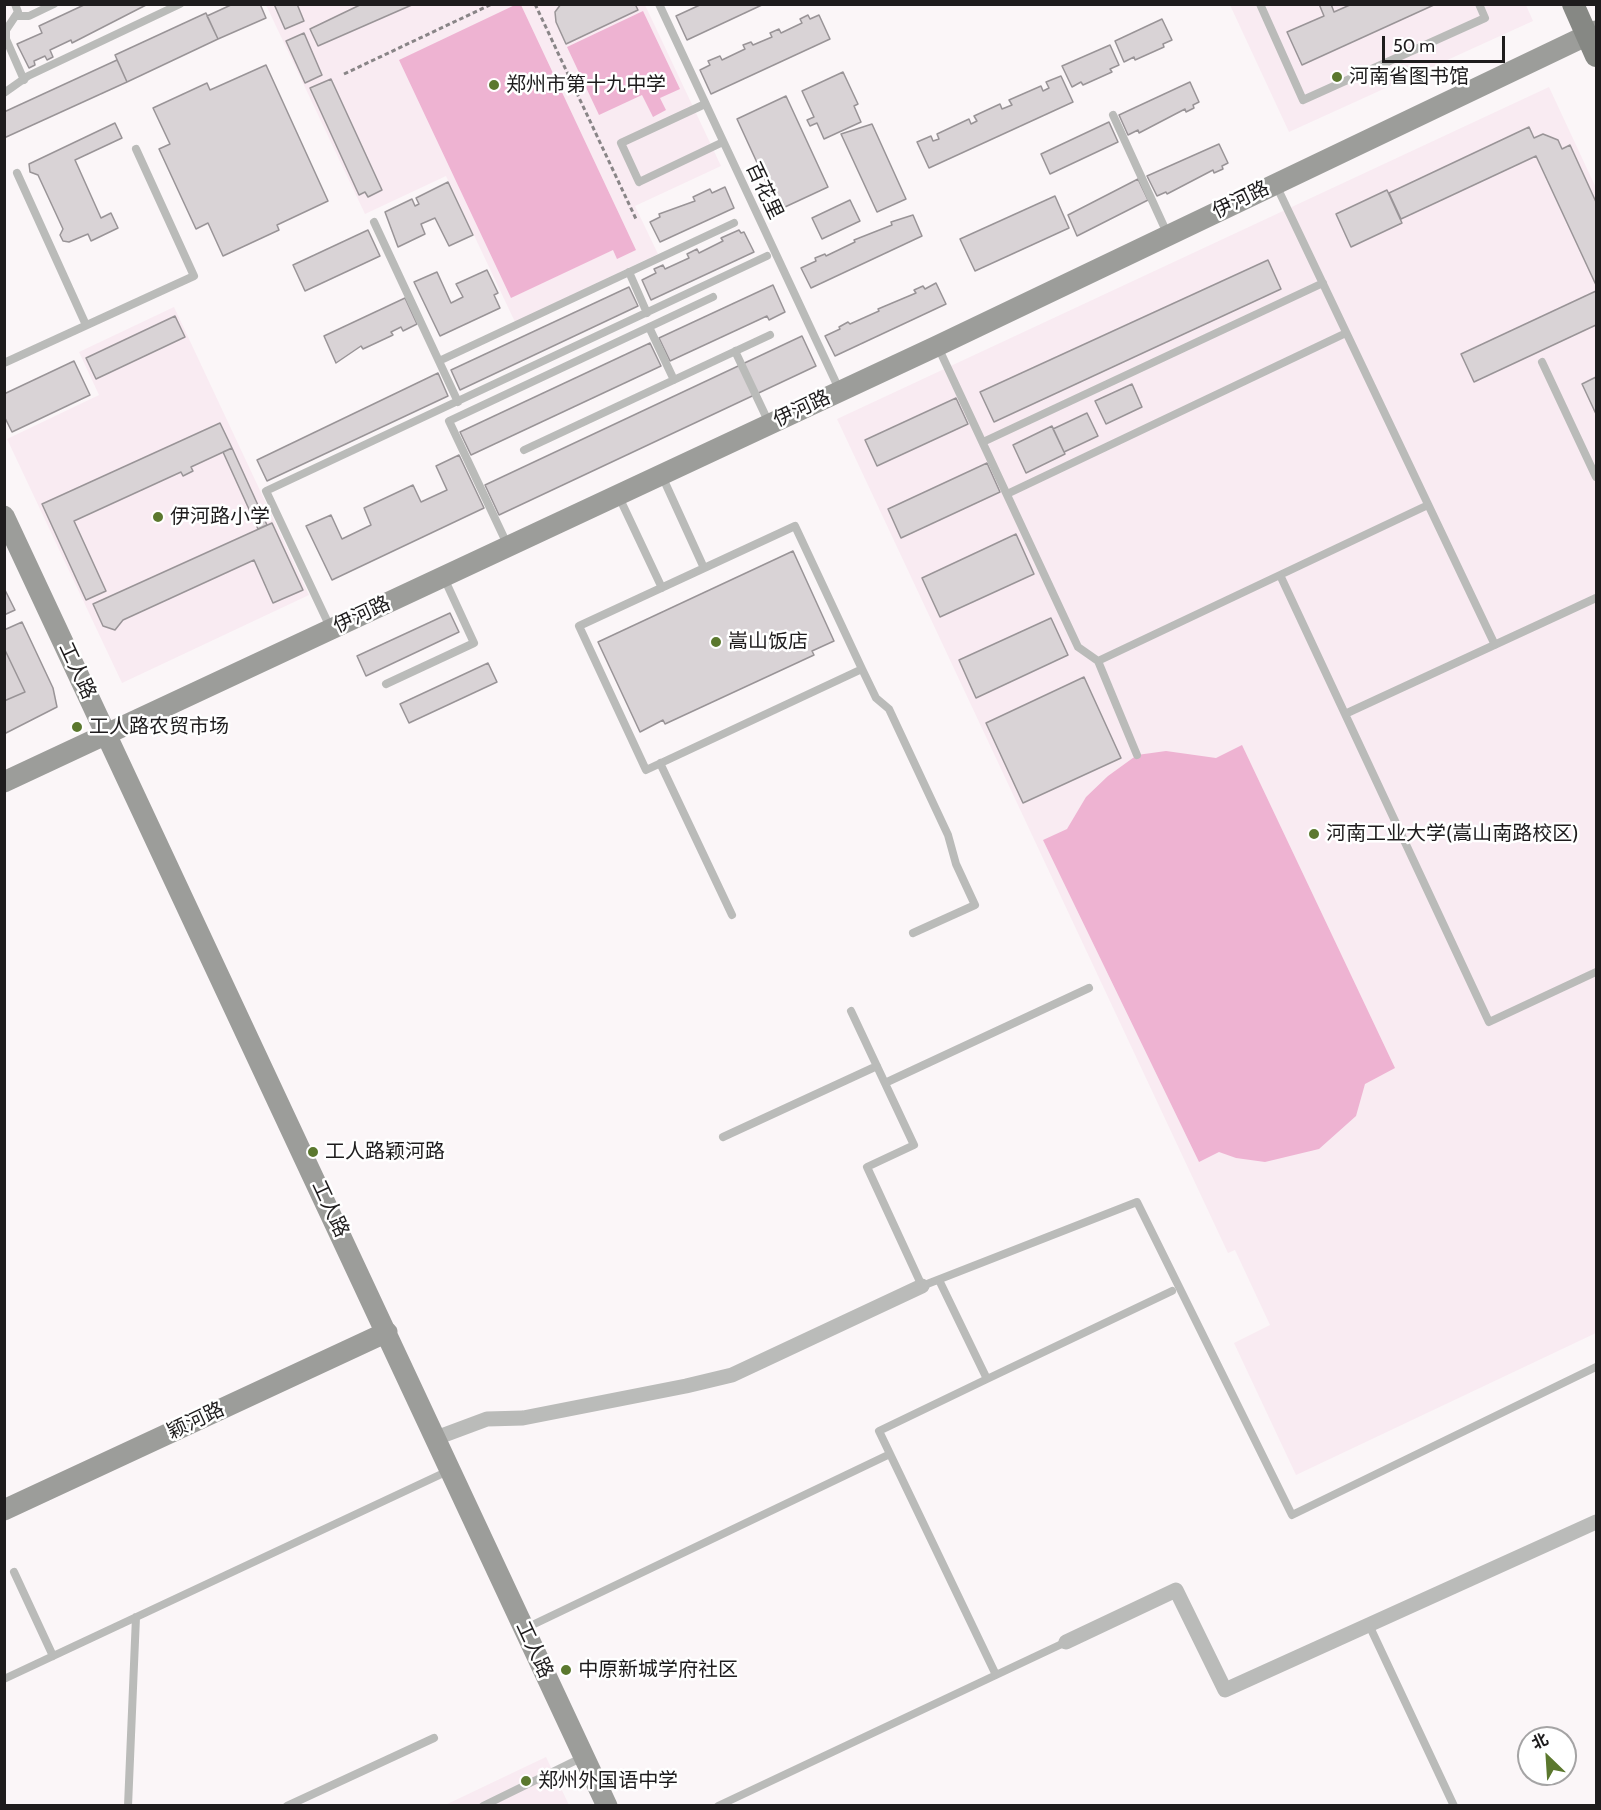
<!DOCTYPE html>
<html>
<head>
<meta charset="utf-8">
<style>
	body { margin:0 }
	#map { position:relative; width:1601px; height:1810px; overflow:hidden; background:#fbf6f8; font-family:Cabin,"Noto Sans SC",sans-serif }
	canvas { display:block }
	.frame { position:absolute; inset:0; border:6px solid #1e1c1d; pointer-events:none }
	.north { position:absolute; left:1517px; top:1726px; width:60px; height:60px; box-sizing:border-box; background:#fff; border:2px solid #a5a4a5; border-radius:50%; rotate:335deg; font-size:16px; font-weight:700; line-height:24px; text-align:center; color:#1e1c1d }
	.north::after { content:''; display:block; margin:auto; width:21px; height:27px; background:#5b782e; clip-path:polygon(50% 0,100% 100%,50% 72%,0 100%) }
	.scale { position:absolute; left:1382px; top:36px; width:123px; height:27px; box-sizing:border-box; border:3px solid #1e1c1d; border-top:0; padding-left:8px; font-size:18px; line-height:21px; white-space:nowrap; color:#1e1c1d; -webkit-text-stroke:4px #fff; paint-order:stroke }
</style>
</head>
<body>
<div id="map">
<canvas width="1601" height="1810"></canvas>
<div class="frame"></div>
<div class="north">北</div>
<div class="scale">50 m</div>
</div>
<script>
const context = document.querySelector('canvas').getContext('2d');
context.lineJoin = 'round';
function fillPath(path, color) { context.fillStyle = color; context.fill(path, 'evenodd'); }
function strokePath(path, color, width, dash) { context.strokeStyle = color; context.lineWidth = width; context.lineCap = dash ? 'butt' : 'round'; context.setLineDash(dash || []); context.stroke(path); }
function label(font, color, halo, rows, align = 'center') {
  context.font = font + ' Cabin,"Noto Sans SC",sans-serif'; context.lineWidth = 5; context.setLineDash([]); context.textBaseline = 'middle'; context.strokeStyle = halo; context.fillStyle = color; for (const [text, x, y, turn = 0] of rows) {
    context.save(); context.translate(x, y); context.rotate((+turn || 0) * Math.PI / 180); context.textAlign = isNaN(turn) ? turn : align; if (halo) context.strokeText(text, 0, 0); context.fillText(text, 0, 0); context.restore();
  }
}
const built = new Path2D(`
	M266,5H645L721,166L635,206L658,254L515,322L446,176L365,214Z
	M1230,5H1526L1533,21L1289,132Z
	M1549,87L1596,188V1333L1296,1475L1234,1343L1270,1325L1235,1250L1228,1253L837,419Z
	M174,307L309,595L122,683L7,439L99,395L79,352Z
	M546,1757L569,1805L443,1806Z`);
const green = new Path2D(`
	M517,4L521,5L636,250L617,259L613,250L511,298L399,60Z
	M643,11L680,89L660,98L666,110L653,117L642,95L599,115L567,47Z
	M1242,745L1395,1068L1365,1084L1356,1116L1319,1149L1265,1162L1236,1158L1219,1152L1199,1162L1043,840L1067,829L1086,797L1108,776L1137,755L1166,751L1216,758Z`);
const building = new Path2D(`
	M86,4H148L72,43L71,40L50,50L53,57L47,60L45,56L34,61L35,65L29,68L17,44L42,33L39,26Z
	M233,4H260L266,18L218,39L207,16Z
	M274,4H297L304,21L285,29Z
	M362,4H414L318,46L310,29Z
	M635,4L638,10L566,44L556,22L555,12L561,4Z
	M702,4H764L687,40L676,16Z
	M1319,4H1331L1334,12L1352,4H1436L1302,65L1287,32L1324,16Z
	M206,13L218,39L127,82L115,55Z
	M808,15L810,19L819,15L830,39L711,94L700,70L710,65L708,61L720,56L722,60L745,49L743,45L751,42L753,45L772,37L770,33L779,29L781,33L802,23L800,19Z
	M1162,19L1172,40L1163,44L1164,47L1135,60L1134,57L1124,62L1115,41Z
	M304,33L322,75L305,83L286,41Z
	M1110,45L1119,65L1110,69L1112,72L1083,85L1081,82L1072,87L1062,66Z
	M117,60L127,82L4,138V112Z
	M266,65L328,201L277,225L279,230L223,256L208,223L196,229L159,149L170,144L153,108L207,83L210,90Z
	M843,72L858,104L854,106L861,122L824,139L817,123L810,126L807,120L814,117L802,91Z
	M1061,76L1073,102L929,168L917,142L931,136L933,141L939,139L937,134L969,119L971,124L977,121L974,116L1000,104L1002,109L1012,105L1009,100L1041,86L1043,91L1049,88L1046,82Z
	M331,79L382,190L368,197L365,192L359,195L310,88Z
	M1190,82L1199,102L1193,105L1194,108L1186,112L1185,109L1139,133L1138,130L1128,135L1119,115Z
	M786,96L828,187L785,207L782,201L776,204L737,119Z
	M1109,122L1118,142L1050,174L1041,154Z
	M115,123L122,138L75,160L101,218L111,213L118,228L91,241L88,234L69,242L63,241L60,235L63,229L38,175L30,172L29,164Z
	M872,124L906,199L877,212L841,134Z
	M1529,127L1534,138L1543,134L1558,140L1562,149L1570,145L1596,202V285L1536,156L1401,219L1389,193Z
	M1219,144L1228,163L1222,166L1223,169L1214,173L1213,170L1167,194L1166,192L1157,196L1147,176Z
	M1138,179L1148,200L1077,236L1068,215Z
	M448,182L473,235L449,246L435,218L421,224L425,234L398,247L385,212L412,199L415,206L419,204L416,198Z
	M725,187L734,208L660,242L650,222L660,217L659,214L695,201L693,197L710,189L712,193Z
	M1387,190L1402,223L1351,247L1336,214Z
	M1055,196L1069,228L975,271L960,239Z
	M850,200L860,221L822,239L812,218Z
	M913,215L922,236L811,288L801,268L816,261L815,258L825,254L826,256L855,242L854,240L892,225L891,222Z
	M368,230L380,256L305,291L293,265Z
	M739,230L741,233L744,232L754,252L651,300L642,280L656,273L654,269L663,265L665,269L689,258L687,254L697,249L699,253L723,241L721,238Z
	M1268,260L1281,289L994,422L980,392Z
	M487,270L498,293L494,295L500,308L440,336L414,282L437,272L451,303L463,297L456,284Z
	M936,283L946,304L835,356L825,336L840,329L839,327L848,322L850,324L879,311L878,309L916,293L914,290L923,286L925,289Z
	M773,285L785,312L769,320L767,316L670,361L659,338Z
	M629,287L638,306L460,390L451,370Z
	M1596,291V325L1474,382L1461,354Z
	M405,298L417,324L403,331L401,327L391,332L393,335L363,349L361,346L336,363L324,336Z
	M175,316L185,337L96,379L86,358Z
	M802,336L816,366L499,515L485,485Z
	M650,343L661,366L471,455L460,432Z
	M74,361L90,395L12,432L4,416V394Z
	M438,373L448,396L267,481L257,460Z
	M1596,377V414L1582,384Z
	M1132,384L1142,407L1106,424L1095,401Z
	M956,398L968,424L877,466L865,440Z
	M1087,413L1098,436L1064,452L1053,429Z
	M220,423L232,448L191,467L193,471L183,476L181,472L74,521L106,591L86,600L42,504Z
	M1052,426L1065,454L1026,473L1013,445Z
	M232,448L267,525L258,529L223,452Z
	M459,455L484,508L332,580L306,526L331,515L342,539L371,525L364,508L413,485L421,502L447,490L436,466Z
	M987,463L1000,492L901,538L888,509Z
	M272,523L303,590L273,603L254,560L123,620L115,630L103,626L93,604Z
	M1016,534L1034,574L940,617L922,578Z
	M793,551L834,641L812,651L814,655L665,724L663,720L640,732L598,642Z
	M4,588L15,610L4,615Z
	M450,613L459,632L366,676L357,656Z
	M1051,618L1068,655L976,698L959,660Z
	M22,622L53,688L57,707L4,734V701L25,692L4,648V630Z
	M4,648L25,692L4,701Z
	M488,663L497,682L409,723L400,704Z
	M1084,677L1121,758L1023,803L986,723Z`);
const path = new Path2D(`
	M535,4L636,219
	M344,74L492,4`);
const lane = new Path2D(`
	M15,4L18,12L6,30V39L24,80
	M659,4L839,389
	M1260,4L1303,100L1485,18L1479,4
	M17,16H29L54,4
	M4,93L28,76L180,4
	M705,104L621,143L639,182L723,142
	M1113,115L1167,233
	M17,173L86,325
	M1276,185L1495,645
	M374,222L458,402
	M629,272L647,313
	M649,327L674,380
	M938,347L1078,647L1098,661L1137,755
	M735,351L769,423
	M439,361L734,223
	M1542,362L1596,477
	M4,363L194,276L136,149
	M983,442L1323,283
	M524,450L770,335
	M662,476L704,568
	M1007,494L1346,333
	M619,497L662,588
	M795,526L862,669L646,770L579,626Z
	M508,546L449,421L713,297
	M1280,575L1489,1022L1596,972
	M330,627L266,491L767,256
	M1098,661L1428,505
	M862,669L876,698L889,709L948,835L956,864L975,905L913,933
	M386,684L474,643L444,578
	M1345,714L1596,598
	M660,763L732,915
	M851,1011L914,1145L867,1167L922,1286L1137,1202L1292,1515L1596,1367
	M885,1083L1089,988
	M723,1137L877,1066
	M939,1280L987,1379L1172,1291
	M987,1379L879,1431L996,1675
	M14,1572L53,1656
	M1369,1625L1454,1806
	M526,1628L890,1454
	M4,1679L448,1471
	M128,1806L136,1617
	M287,1806L434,1738
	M483,1806L583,1757
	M718,1806L1066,1642`);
const street = new Path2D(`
	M436,1438L487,1419L523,1418L686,1386L732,1375L922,1286
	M1066,1642L1176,1590L1225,1690L1596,1522`);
const secondary = new Path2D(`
	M4,516L607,1806
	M4,782L937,346L1596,31
	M4,1510L387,1332`);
const primary = new Path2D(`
	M1573,4L1596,56`);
const markers = [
	[1337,77,6,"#5b782e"],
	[494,85,6,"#5b782e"],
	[158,517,6,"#5b782e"],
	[716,642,6,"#5b782e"],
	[77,727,6,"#5b782e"],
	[1314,834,6,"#5b782e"],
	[313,1152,6,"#5b782e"],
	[566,1670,6,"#5b782e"],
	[526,1781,6,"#5b782e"]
];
const poiNames = [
	["河南省图书馆",1349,77],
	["郑州市第十九中学",506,85],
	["伊河路小学",170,517],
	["嵩山饭店",728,642],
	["工人路农贸市场",89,727],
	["河南工业大学(嵩山南路校区)",1326,834],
	["工人路颖河路",325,1152],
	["中原新城学府社区",578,1670],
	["郑州外国语中学",538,1781]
];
const streetNames = [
	["百花里",764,191,65],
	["伊河路",1241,200,-26],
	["伊河路",802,409,-25],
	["伊河路",362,615,-25],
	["工人路",77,671,65],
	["工人路",330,1209,65],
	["颖河路",196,1421,-25],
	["工人路",534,1650,65]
];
fillPath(built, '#f9ebf2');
fillPath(green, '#eeb3d2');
fillPath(building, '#d9d3d6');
strokePath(building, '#999497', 1.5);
strokePath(path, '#898587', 3, [4.5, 3]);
strokePath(lane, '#babbb9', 8);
strokePath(street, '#babbb9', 15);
strokePath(secondary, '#9c9d9a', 21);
strokePath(primary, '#868884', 22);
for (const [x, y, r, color] of markers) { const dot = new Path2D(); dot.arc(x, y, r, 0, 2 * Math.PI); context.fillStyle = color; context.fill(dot); strokePath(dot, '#fff', 2); }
label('20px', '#1e1c1d', '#fff', poiNames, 'left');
label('20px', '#1e1c1d', '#fff', streetNames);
</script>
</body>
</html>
